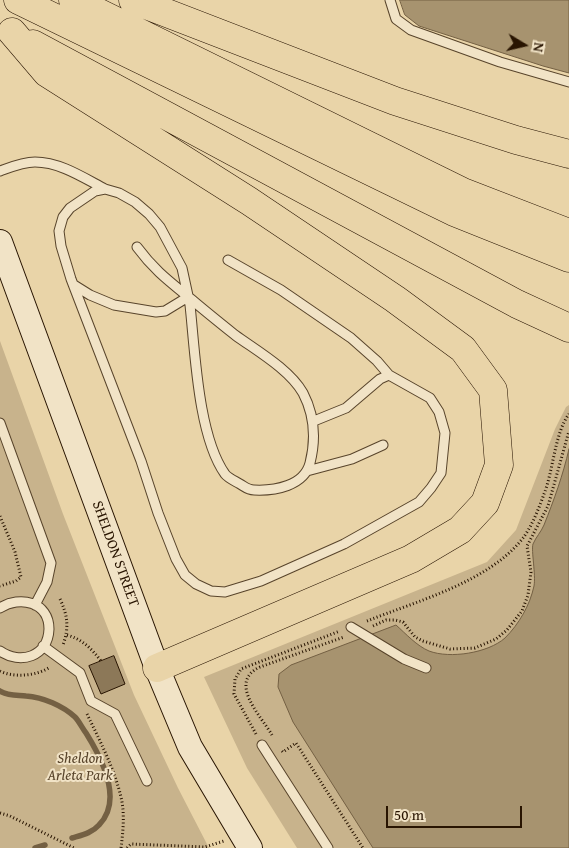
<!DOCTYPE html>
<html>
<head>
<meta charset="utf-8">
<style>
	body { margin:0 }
	#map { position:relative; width:569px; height:848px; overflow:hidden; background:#e9d4a8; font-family:"Gentium Book Plus",serif }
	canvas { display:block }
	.north { position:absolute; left:499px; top:20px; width:50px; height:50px; -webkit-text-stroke:4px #f1e3c6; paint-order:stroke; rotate:99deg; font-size:14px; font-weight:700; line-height:20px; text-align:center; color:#281401 }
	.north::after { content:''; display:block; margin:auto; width:18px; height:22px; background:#281401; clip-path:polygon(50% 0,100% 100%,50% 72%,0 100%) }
	.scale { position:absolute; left:386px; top:806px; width:136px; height:22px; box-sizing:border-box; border:2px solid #281401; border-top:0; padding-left:6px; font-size:15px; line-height:18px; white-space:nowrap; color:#281401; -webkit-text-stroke:4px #f1e3c6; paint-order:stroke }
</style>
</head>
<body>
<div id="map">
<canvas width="569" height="848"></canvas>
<div class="north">N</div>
<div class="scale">50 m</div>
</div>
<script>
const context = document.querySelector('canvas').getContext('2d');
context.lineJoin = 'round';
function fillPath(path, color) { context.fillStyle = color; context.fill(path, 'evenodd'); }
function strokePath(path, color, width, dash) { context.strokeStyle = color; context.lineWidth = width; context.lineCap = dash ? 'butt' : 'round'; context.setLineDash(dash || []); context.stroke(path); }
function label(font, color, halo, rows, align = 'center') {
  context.font = font + ' "Gentium Book Plus",serif'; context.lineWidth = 4; context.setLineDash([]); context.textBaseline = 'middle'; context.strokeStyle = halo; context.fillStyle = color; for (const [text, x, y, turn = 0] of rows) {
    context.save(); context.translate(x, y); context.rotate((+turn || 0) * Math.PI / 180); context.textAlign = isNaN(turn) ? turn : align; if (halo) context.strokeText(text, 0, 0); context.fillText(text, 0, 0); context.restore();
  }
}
const green = new Path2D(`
	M0,341L63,514L134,695L178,788L209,848H0Z
	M569,405V848H297L247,768L204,677L487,562L516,530L555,429L566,407Z`);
const water = new Path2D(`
	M400,0H569V73L543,66L419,26L405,15Z
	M569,449V848H373L293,722L278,687L279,674L291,665L396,625C406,634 417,646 429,651C450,659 488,653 505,638C519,624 530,605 534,586C536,575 531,550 533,544C536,537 541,532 544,525C554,500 563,475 569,449Z`);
const stream = new Path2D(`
	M0,691C8,696 17,695 26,696C43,697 63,706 75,717C79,721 82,728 86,733C101,757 124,800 99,825C92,833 82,835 72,838
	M35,848L45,845`);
const building = new Path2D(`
	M114,656L125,684L101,694L89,666Z`);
const path = new Path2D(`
	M0,516L15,552L21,577L16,581L0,586
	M60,599C68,616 69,628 63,645
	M367,621C417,601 489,582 523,538C532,526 539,508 544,494C553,472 555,432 569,414
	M373,626L386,620H395L403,622L415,637L423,641L450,649L475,648L496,639L507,630L522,611L528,595L531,572L527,546L548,506L569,431
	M67,635C82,639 92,649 101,661
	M0,671C14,678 37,676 50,667
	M87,714C100,741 114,768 121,797C125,814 123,832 121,848
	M256,734L234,694L235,679L241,669L340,631
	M272,735C261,716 227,682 260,667L344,637
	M282,751L283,752L296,743L363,848
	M0,813L10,816L74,848
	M127,848L131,844L205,847L224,841`);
const service = new Path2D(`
	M390,0L396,19L411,30L500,62L569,82
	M0,171C11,167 23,162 35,162C60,162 84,178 105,189
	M137,247C154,270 169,281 191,299C205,311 220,323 235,335C257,351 289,369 303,393C315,416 316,439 310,463C304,486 275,491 254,490C248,490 245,487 240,484C235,481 228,478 225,474C198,436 195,351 190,305L182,268L160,227L149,214L135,202L119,193L105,189L95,191L70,208L63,217L59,231L61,246L71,279L141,461L158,513L176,559L185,575L196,584L211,591L225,592L261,581L344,544L419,502L431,488L441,473L445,433L439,412L430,398L389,375L377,361L351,338L281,290L228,260
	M74,285L90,295L114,305L156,312L165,311L188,297
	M314,421L346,408L380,379L389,375
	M0,423L51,563L47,582L35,605
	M307,471L352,459L383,445
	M0,608C20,595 49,602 49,629C48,657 20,665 0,651
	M351,627L404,659L426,668
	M43,646L80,673L91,701L115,714L147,781
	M262,745L328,848`);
const secondary = new Path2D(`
	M0,242L157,668L190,747L250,848`);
const motorway = new Path2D(`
	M18,0L454,212L569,258
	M73,0L463,192L569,233
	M133,0L395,101L516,140L569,154
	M12,32L47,73L249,201L395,299L463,349L493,390L499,465L485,503L460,530L411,559L157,668
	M33,44L517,304L569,328`);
const streetNames = [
	["SHELDON STREET",115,554,70]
];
const parkNames = [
	["Sheldon",80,759],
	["Arleta Park",80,776]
];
fillPath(green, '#c8b38c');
fillPath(water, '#a7936f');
strokePath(water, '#746043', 1);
strokePath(stream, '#746043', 5.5);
fillPath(building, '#8c7858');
strokePath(building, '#281401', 1);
strokePath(service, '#58442b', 11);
strokePath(secondary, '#281401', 26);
strokePath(motorway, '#281401', 29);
strokePath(path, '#281401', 3, [1, 2.5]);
strokePath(service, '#f1e3c6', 9);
strokePath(secondary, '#f1e3c6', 24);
strokePath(motorway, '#e9d4a8', 28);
label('15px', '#281401', '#f1e3c6', streetNames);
label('italic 15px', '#58442b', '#f1e3c6', parkNames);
</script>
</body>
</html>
